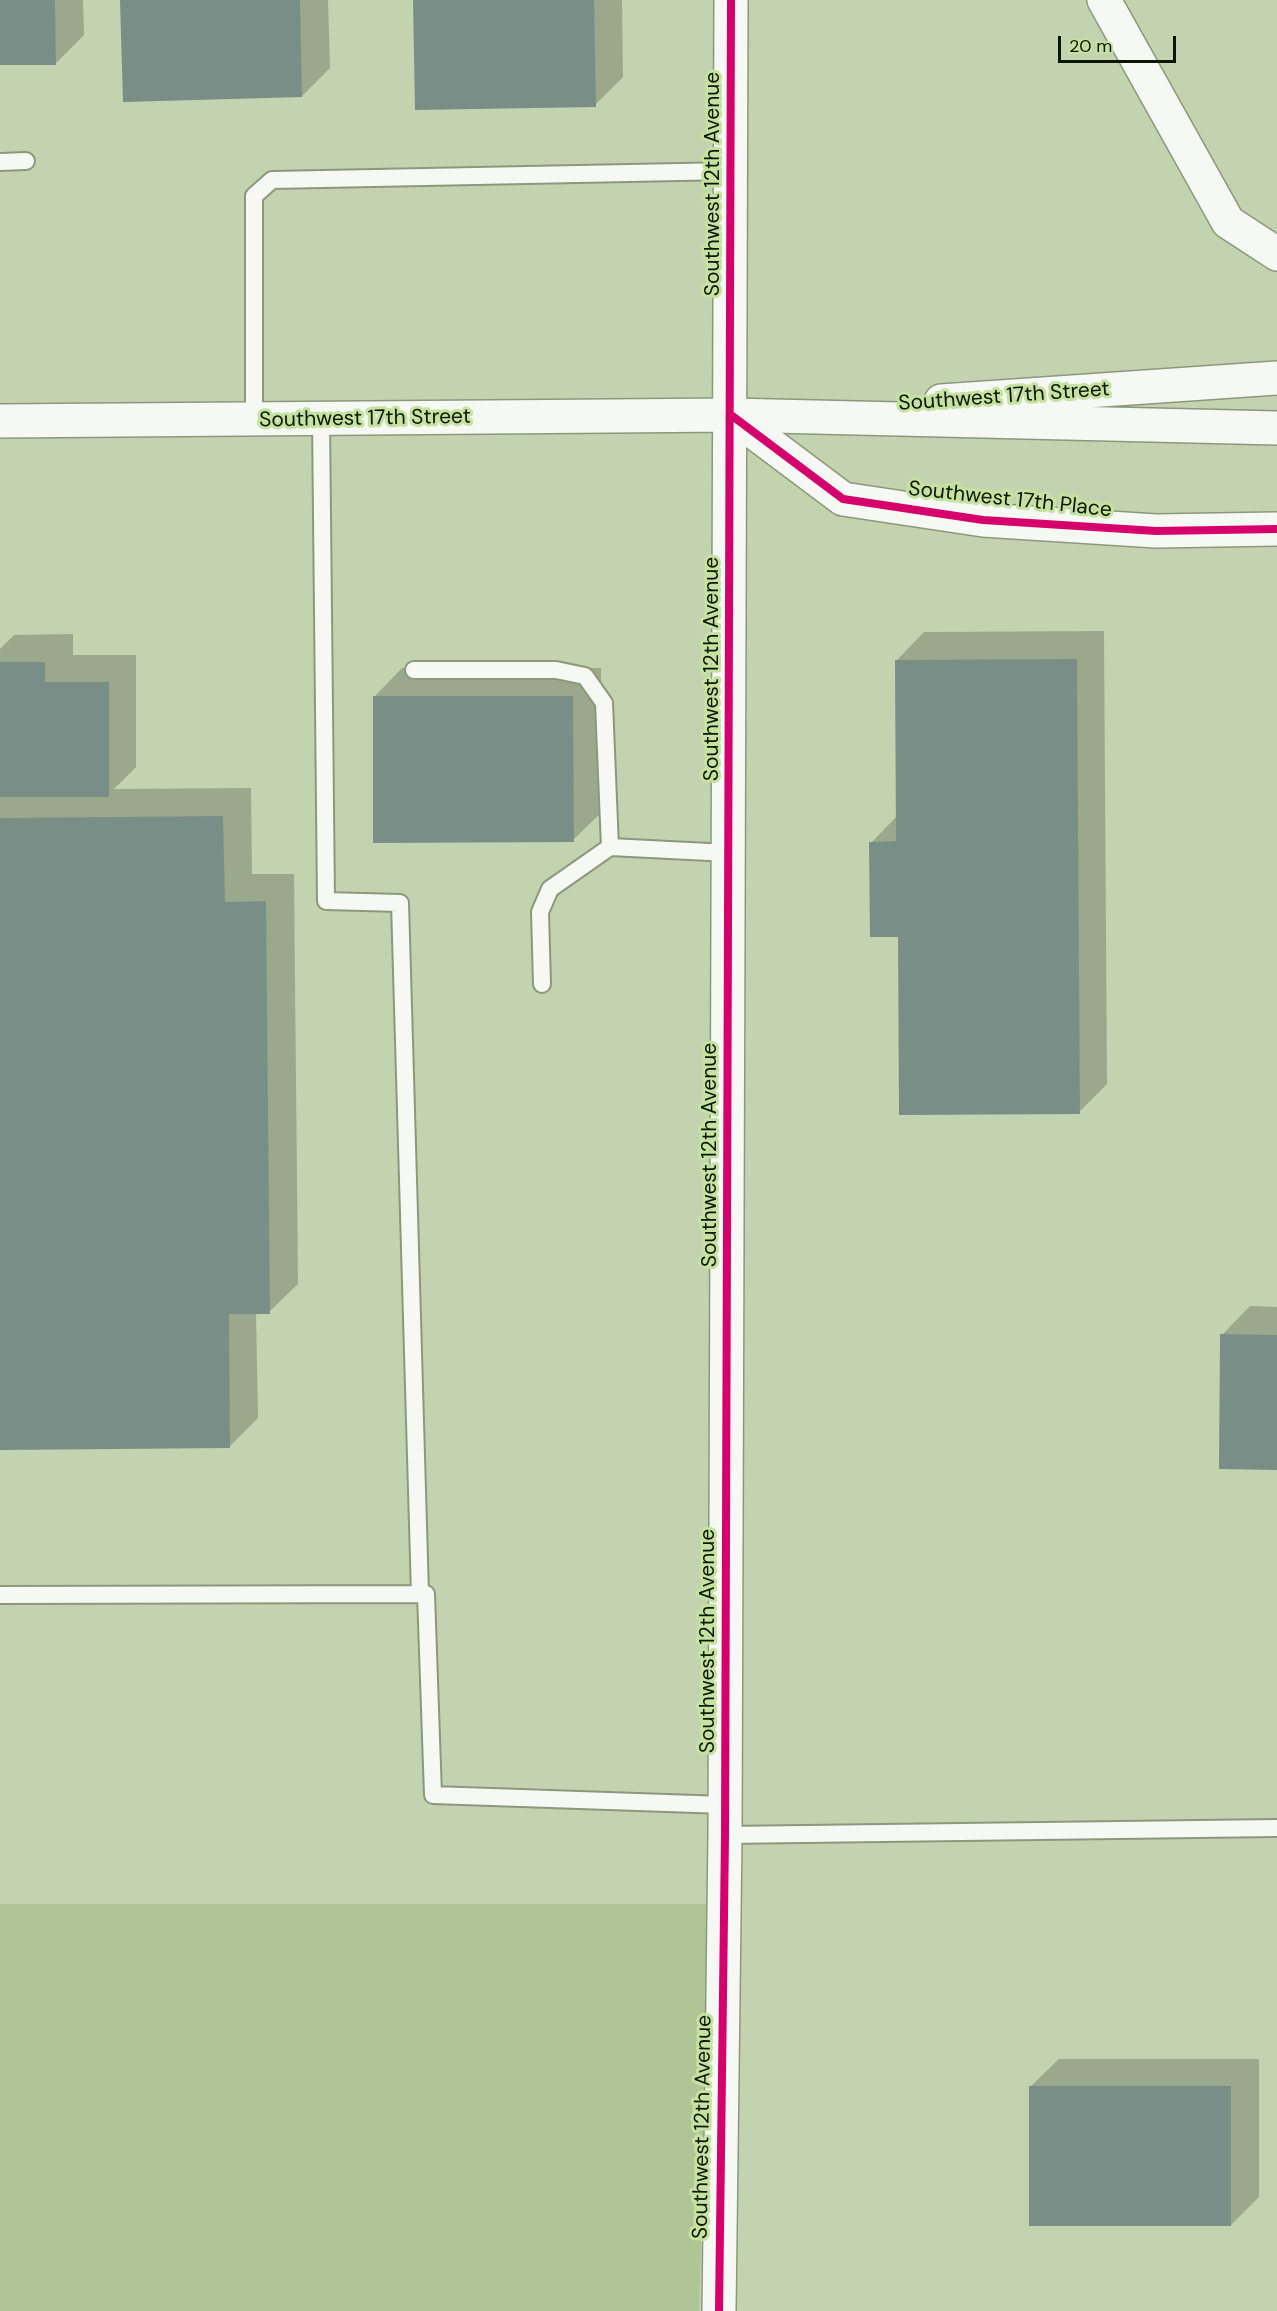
<!DOCTYPE html>
<html>
<head>
<meta charset="utf-8">
<style>
	body { margin:0 }
	#map { position:relative; width:1277px; height:2311px; overflow:hidden; background:#c3d3af; font-family:"DM Sans",sans-serif }
	canvas { display:block }
	.scale { position:absolute; left:1058px; top:36px; width:118px; height:27px; box-sizing:border-box; border:3px solid #0c1500; border-top:0; padding-left:8px; font-size:18px; line-height:21px; white-space:nowrap; color:#0c1500; -webkit-text-stroke:4px #c5e2a0; paint-order:stroke }
</style>
</head>
<body>
<div id="map">
<canvas width="1277" height="2311"></canvas>
<div class="scale">20 m</div>
</div>
<script>
const context = document.querySelector('canvas').getContext('2d');
context.lineJoin = 'round';
function fillPath(path, color) { context.fillStyle = color; context.fill(path, 'evenodd'); }
function strokePath(path, color, width, dash) { context.strokeStyle = color; context.lineWidth = width; context.lineCap = dash ? 'butt' : 'round'; context.setLineDash(dash || []); context.stroke(path); }
function label(font, color, halo, rows, align = 'center') {
  context.font = font + ' "DM Sans",sans-serif'; context.lineWidth = 6; context.setLineDash([]); context.textBaseline = 'middle'; context.strokeStyle = halo; context.fillStyle = color; for (const [text, x, y, turn = 0] of rows) {
    context.save(); context.translate(x, y); context.rotate((+turn || 0) * Math.PI / 180); context.textAlign = isNaN(turn) ? turn : align; if (halo) context.strokeText(text, 0, 0); context.fillText(text, 0, 0); context.restore();
  }
}
const green = new Path2D(`
	M0,1904H712L699,2311H0Z`);
const shadow = new Path2D(`
	M0,0H83L84,35L56,63L0,64Z
	M122,0H328L330,68L302,96Z
	M414,0H622L623,77L595,105Z
	M1104,631L1107,1084L1079,1112L899,935L871,843L897,816L896,661L924,632Z
	M73,634V655H136V767L114,789L251,788L252,874H294L298,1284L269,1312H256L258,1418L230,1446L0,1449V649L14,635Z
	M402,668H601L602,812L573,840L374,697Z
	M1250,1306L1277,1307V1468L1222,1335Z
	M1059,2059H1259V2197L1231,2225L1030,2087Z`);
const building = new Path2D(`
	M0,0H55L56,65H0Z
	M120,0H300L302,97L123,102Z
	M413,0H594L596,107L415,110Z
	M1077,659L1080,1114L899,1115L898,937H870L869,842L896,841L895,660Z
	M0,662H45V682H109V797H0Z
	M373,696H573L574,842L373,843Z
	M223,816L225,902L266,901L270,1314H229L230,1448L0,1450V818Z
	M1220,1334L1277,1335V1470L1219,1469Z
	M1029,2086H1231V2226H1029Z`);
const service = new Path2D(`
	M0,162L26,161
	M321,419L326,901L400,903L420,1594
	M254,420V196L272,180L731,171
	M414,670H556L585,676L604,703L610,847L729,853
	M542,984L540,912L550,889L610,847
	M0,1595L426,1594L433,1795L725,1805
	M725,1835L1277,1828`);
const minor = new Path2D(`
	M1104,0L1228,222L1277,254
	M731,415L843,499L983,520L1156,531L1277,529
	M719,2311L725,1835L731,0`);
const secondary = new Path2D(`
	M941,401L1277,378
	M0,421L731,415L1277,428`);
const cycleway = new Path2D(`
	M731,415L843,499L983,520L1156,531L1277,529
	M719,2311L725,1835L731,0`);
const streetNames = [
	["Southwest 12th Avenue",713,184,-90],
	["Southwest 17th Street",1004,397,-4],
	["Southwest 17th Street",365,419,-1],
	["Southwest 17th Place",1010,500,6],
	["Southwest 12th Avenue",712,669,-90],
	["Southwest 12th Avenue",710,1155,-90],
	["Southwest 12th Avenue",708,1641,-90],
	["Southwest 12th Avenue",703,2127,-89]
];
fillPath(green, '#b0c595');
fillPath(shadow, '#0003');
fillPath(building, '#7a8e88');
strokePath(service, '#8c987c', 20);
strokePath(minor, '#8c987c', 36);
strokePath(secondary, '#8c987c', 36);
strokePath(service, '#f6f8f3', 16);
strokePath(minor, '#f6f8f3', 33);
strokePath(secondary, '#f6f8f3', 33);
strokePath(cycleway, '#d6006c', 8);
label('21px', '#0c1500', '#c5e2a0', streetNames);
</script>
</body>
</html>
